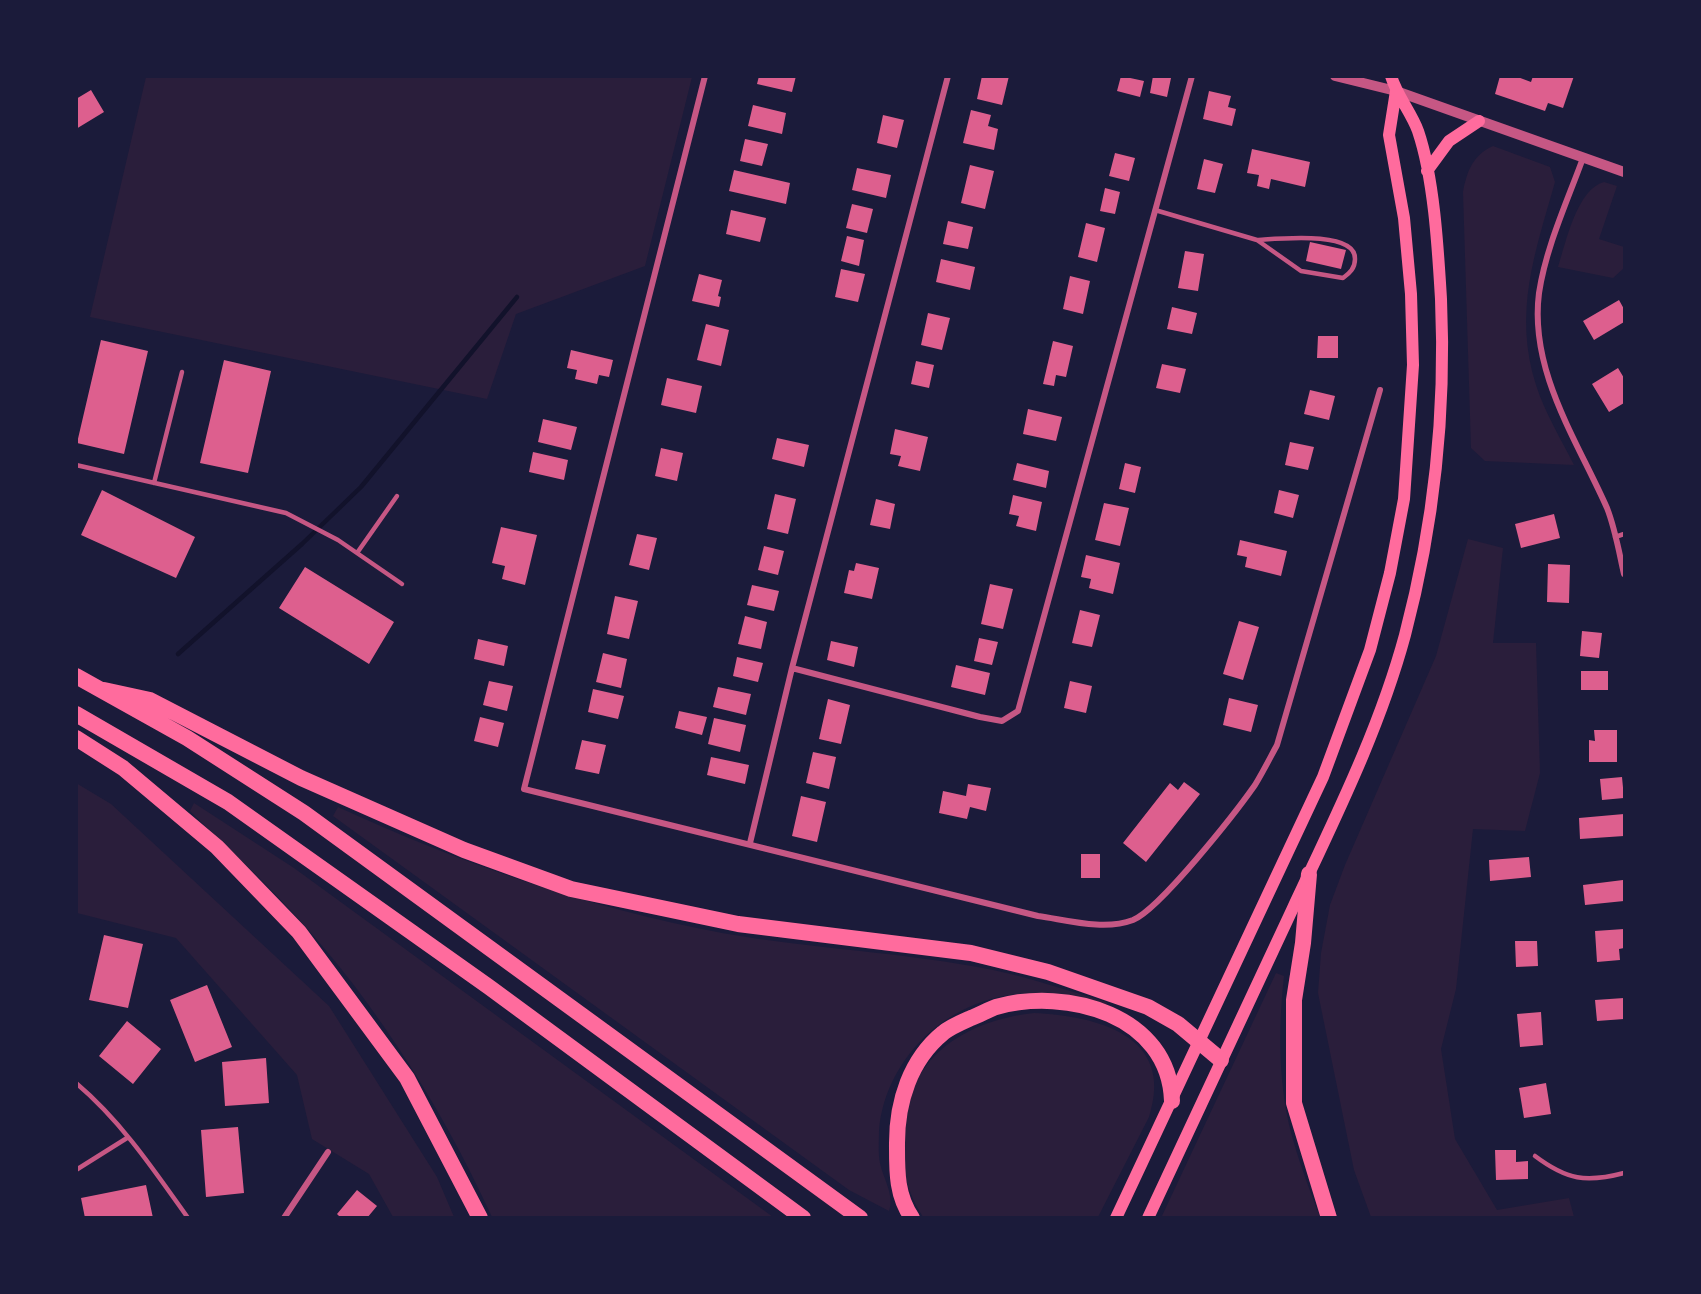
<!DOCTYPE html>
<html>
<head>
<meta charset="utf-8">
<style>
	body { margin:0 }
	#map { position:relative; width:1701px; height:1294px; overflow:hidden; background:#1b1b3a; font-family:"DM Sans",sans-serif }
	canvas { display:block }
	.frame { position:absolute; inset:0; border:78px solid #1b1b3a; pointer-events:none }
</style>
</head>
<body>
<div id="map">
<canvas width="1701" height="1294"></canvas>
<div class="frame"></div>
</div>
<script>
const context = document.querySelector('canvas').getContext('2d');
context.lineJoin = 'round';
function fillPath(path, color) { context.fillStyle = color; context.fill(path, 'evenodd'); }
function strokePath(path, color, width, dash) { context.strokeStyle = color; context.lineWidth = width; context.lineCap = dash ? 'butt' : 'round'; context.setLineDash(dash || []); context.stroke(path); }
const green = new Path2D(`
	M146,77V76L692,77L645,266L516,314L487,399L90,317Z
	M1493,146L1550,167L1555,182C1535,253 1513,312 1536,385C1545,413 1561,439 1574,465L1485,461L1471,448L1463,192C1467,171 1473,155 1493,146Z
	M1604,182L1617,186L1599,239L1624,247V268L1613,278L1558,267C1566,242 1577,189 1604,182Z
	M1468,539L1503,548L1493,643H1536L1540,773L1525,831L1473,829L1456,989L1441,1049L1455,1139L1497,1210L1569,1198L1574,1217H1371L1354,1170L1318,993L1321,953L1330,905L1345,865L1436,656Z
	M76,783L111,804L329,1006L437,1177L454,1217H393L369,1174L312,1139L297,1075L176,938L77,913Z
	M194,803L294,868L773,1217H492C438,1099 366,987 275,894C247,865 218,839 190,811Z
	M338,807C462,864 589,908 722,933C812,949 904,952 993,970C1031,978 1069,991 1107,1002L1106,1006C1086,1002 1064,996 1043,994C963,987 886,1049 879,1131C879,1141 878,1154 880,1163C883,1178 895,1196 889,1211L849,1190L333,816Z
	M1276,973L1284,976C1278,1030 1278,1090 1294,1143C1301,1168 1311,1193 1320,1217L1161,1218Z
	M1034,1013C1096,1016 1176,1035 1149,1117L1098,1217H923C903,1185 899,1158 906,1121C908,1113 908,1103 911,1094C929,1042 984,1018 1034,1013Z`);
const stream = new Path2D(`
	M178,654L302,544L361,487L517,297`);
const building = new Path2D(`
	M759,76H796L792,92L757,84Z
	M982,76H1009L1002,105L977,99Z
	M1121,76L1144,81L1140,97L1117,91Z
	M1153,76L1171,78L1167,97L1150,93Z
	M1500,76H1515L1531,82L1533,76H1574L1563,108L1548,103L1545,111L1495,94Z
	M91,90L104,112L76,129V99Z
	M1209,91L1231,96L1228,107L1236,109L1232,126L1203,119Z
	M753,105L786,113L782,134L748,126Z
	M971,110L991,115L988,126L998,129L994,150L963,143Z
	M883,115L904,120L897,148L877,143Z
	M745,139L768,144L762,166L740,161Z
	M1252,149L1310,162L1305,187L1271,179L1269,189L1257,186L1259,175L1247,173Z
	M1115,153L1135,158L1129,181L1109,176Z
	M1204,159L1223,164L1215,193L1197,189Z
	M970,165L994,171L985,209L961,203Z
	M857,168L891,175L886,198L852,190Z
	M734,170L790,183L786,204L729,191Z
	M1105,188L1120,192L1115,214L1100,211Z
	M852,204L873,209L867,233L846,228Z
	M731,210L766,218L760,242L726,234Z
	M948,221L973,227L968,249L943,244Z
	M1086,223L1105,228L1097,262L1078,257Z
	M847,236L864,240L859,266L841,261Z
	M1310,242L1346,250L1341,269L1306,261Z
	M1185,251L1204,254L1198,291L1178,288Z
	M941,259L975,267L970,290L936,282Z
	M841,269L865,274L858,302L835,297Z
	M699,274L722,280L718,296L721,297L719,307L692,301Z
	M1070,276L1090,281L1083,314L1063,309Z
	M1619,300L1624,309V322L1594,340L1583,321Z
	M1172,307L1197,313L1192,334L1167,329Z
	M928,313L950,318L942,350L921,345Z
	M706,324L729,330L721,366L697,360Z
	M1318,336H1338V358H1317Z
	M101,340L148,351L124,454L77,443Z
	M1053,341L1073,346L1066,377L1056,375L1054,386L1043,384Z
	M571,350L613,360L609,377L599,375L597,384L575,379L577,370L567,368Z
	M224,360L271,371L248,473L200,463Z
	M916,361L934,365L929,388L911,384Z
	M1162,364L1186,369L1180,393L1156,388Z
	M1618,368L1624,378V403L1609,412L1592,384Z
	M667,378L702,386L696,413L661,405Z
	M1310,390L1335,396L1329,420L1304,414Z
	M1028,409L1062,417L1056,441L1023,434Z
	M543,419L577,427L571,450L538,442Z
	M895,429L928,437L920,471L898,466L901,456L890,454Z
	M777,438L809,445L804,467L772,459Z
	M1290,442L1314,447L1308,470L1285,465Z
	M661,448L683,453L677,481L655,476Z
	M533,452L568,460L564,480L529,472Z
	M1017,463L1049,471L1046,488L1013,480Z
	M1125,463L1141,467L1135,493L1119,489Z
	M102,490L195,537L176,578L81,535Z
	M1279,490L1299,495L1293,518L1274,513Z
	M775,494L796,499L788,534L767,529Z
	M1013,495L1042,502L1036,531L1016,526L1019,516L1009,514Z
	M876,499L895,504L890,529L870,525Z
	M1104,503L1129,508L1120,546L1095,540Z
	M1554,514L1560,538L1521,548L1515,524Z
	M501,527L537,535L525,585L502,579L505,566L492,563Z
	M637,534L657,538L649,570L629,565Z
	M1240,540L1287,551L1281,576L1245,567L1247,557L1237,555Z
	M764,546L784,551L778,575L758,570Z
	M1086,555L1120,563L1113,594L1089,588L1091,579L1081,577Z
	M856,563L879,568L872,599L844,593L849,570L854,571Z
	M1548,564L1570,565L1569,603L1547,602Z
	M305,567L394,622L369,664L279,608Z
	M990,584L1013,589L1003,629L981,624Z
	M752,585L779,591L774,611L747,605Z
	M615,596L638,601L629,639L607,634Z
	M1080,610L1100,615L1092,647L1072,643Z
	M745,616L767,622L761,649L738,644Z
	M1239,621L1259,627L1243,680L1223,674Z
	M1582,631L1602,633L1599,658L1580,656Z
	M979,638L998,642L992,665L974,661Z
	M478,639L508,646L504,666L474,659Z
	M831,641L858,647L854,667L827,660Z
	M603,653L627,659L621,688L596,682Z
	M737,657L763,663L758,682L733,676Z
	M956,665L990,673L985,695L951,687Z
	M1581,671H1608V690H1581Z
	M489,681L513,686L507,711L483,705Z
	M1070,681L1092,686L1086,713L1064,708Z
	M718,687L751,694L746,715L713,707Z
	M593,689L624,696L618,719L588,712Z
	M1229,698L1258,705L1251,732L1223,725Z
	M828,699L850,705L841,744L819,739Z
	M679,711L707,717L702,735L675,728Z
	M480,717L504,723L498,747L474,741Z
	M714,718L746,725L740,752L708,744Z
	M1594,730H1617V762H1589V740L1595,741Z
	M582,740L606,745L599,774L575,769Z
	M813,752L836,757L829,789L806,783Z
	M711,757L749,765L745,784L707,775Z
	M1622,777L1624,798L1602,800L1600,779Z
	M1184,782L1200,794L1146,862L1123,843L1170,783L1178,790Z
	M968,784L991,788L986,811L970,807L967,819L939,813L943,791L966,796Z
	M801,796L826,802L817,842L792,836Z
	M1624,814V836L1580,839L1579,818Z
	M1081,854H1100V878H1081Z
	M1529,857L1531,877L1490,881L1489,860Z
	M1623,880L1624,901L1585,905L1583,885Z
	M1624,929V948L1619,949L1620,960L1597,962L1595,931Z
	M104,935L143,944L128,1008L89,1000Z
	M1515,941H1537L1538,966L1516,967Z
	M207,985L232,1047L195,1062L170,1000Z
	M1624,998V1019L1597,1021L1595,1000Z
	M1541,1012L1543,1045L1520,1047L1517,1014Z
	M127,1021L161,1049L133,1084L99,1056Z
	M266,1058L269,1103L225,1106L222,1062Z
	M1546,1083L1551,1114L1524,1118L1519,1088Z
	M238,1127L244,1193L206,1197L201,1130Z
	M1495,1150H1516V1162L1528,1161V1179L1496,1180Z
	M146,1185L153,1218H85L81,1198Z
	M357,1190L377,1206L367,1218H341L337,1214Z`);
const service = new Path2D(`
	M1155,210L1257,240L1301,271L1343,278C1350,273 1355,268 1355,259C1356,230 1276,239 1257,240
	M76,465L286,513L338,540L402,584
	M154,483L182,372
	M1615,537L1624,534
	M357,553L397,496
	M76,1083C121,1121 154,1170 188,1218
	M1535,1156C1567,1180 1586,1183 1624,1173
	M76,1170L127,1138`);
const minor = new Path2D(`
	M705,76L524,789L1038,916C1067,920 1104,931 1133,920C1160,909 1236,812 1255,785C1263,772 1270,758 1277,745L1380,390
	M1583,158C1567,202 1546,247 1539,293C1529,371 1577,440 1607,508C1615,528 1619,552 1624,574
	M792,668L980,717L1002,721L1018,711L1192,76
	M750,843L792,668L948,76
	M284,1218L328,1152`);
const tertiary = new Path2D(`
	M1335,76L1396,91L1624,172`);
const secondary = new Path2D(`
	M1427,171L1449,141L1479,121
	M1116,1218L1323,777L1370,650L1390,573L1404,499L1413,365L1411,294L1404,218L1389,135L1396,91
	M1148,1218C1196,1115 1244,1012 1292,910C1334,820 1379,731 1405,635C1434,525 1446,412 1441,299C1438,249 1434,178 1418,131C1411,112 1397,96 1391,76`);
const motorway = new Path2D(`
	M76,676L187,738L304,813L860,1218
	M104,690L150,700L301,778L464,850L571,889L738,924L971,953L1048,972L1148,1007L1178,1024L1221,1060
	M76,714L228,802L489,987L803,1218
	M76,738L123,768L217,847L299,932L407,1078L480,1218
	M1309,874L1303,943L1294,1000V1103L1329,1218
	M912,1218C896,1195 897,1170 897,1143C897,1102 910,1060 943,1033C950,1027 962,1022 971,1018C979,1015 988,1010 996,1007C1067,987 1169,1015 1172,1101`);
fillPath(green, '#2a1e3b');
strokePath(stream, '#12122b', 4.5);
fillPath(building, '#dd5f8e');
strokePath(service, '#c65784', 4.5);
strokePath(minor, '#c65784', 6);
strokePath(tertiary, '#c65784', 10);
strokePath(secondary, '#ff6b9d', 12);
strokePath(motorway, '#ff6b9d', 16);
</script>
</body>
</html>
